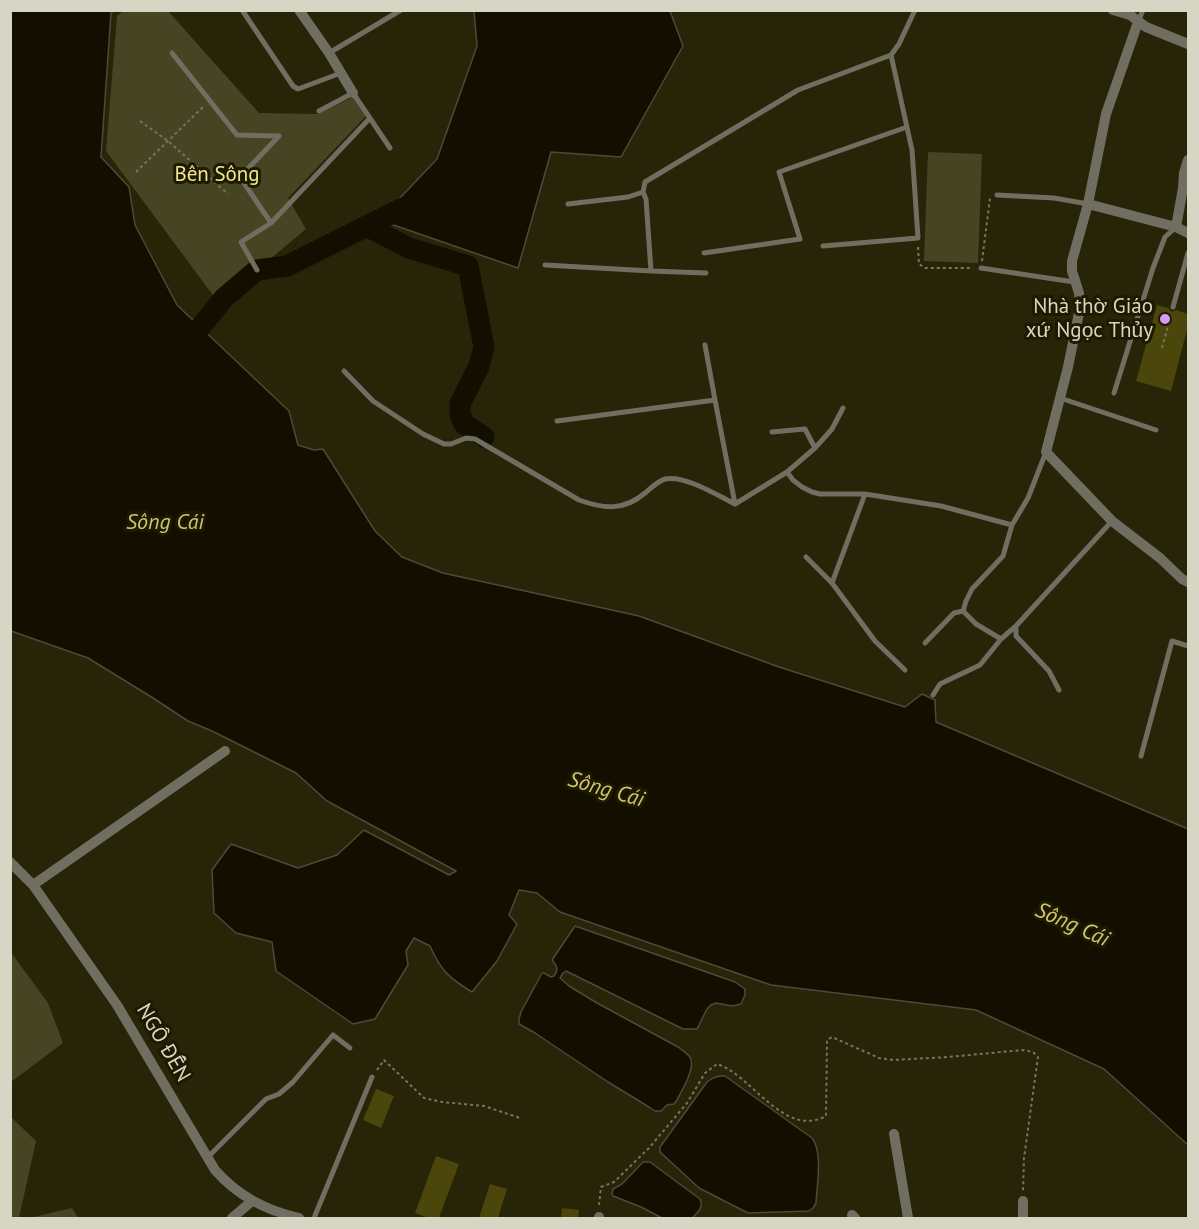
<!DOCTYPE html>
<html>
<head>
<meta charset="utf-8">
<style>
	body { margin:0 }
	#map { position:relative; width:1199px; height:1229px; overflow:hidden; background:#272407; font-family:"PT Sans",sans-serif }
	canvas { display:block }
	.frame { position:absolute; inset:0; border:12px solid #d7d6c5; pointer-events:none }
</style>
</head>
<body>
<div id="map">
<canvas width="1199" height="1229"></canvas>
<div class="frame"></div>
</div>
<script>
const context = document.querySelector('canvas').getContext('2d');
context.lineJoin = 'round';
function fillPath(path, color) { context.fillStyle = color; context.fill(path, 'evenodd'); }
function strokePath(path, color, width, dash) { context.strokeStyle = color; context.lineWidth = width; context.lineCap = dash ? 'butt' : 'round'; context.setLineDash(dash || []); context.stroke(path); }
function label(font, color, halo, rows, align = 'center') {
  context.font = font + ' "PT Sans",sans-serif'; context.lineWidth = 6; context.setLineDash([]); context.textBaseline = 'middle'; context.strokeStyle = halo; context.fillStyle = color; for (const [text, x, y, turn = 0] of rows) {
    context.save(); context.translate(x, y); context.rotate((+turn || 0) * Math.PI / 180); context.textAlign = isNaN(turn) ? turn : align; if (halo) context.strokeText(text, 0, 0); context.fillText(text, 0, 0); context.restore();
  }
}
const green = new Path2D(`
	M123,11H168L259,113L318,114L353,97L366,116L288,198L306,229L257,270L215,298L106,151L117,16Z
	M928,152L982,154L978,263L924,261Z
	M10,951L48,1003L63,1043L11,1082Z
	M10,1116L36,1141L19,1218H11Z
	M72,1208L78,1218H29Z`);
const water = new Path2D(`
	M11,10L113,11L111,13L101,157L129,187L135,225L177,305L289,411L298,445L314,450L323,449L375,531L402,557L443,573L639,616L779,667L905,707L922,694L935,700L936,722L1188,829V1145L1104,1069L976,1010L771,985L560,912L537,893L519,890L509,915L517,924L497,961L472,992C449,978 441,971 430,946L414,938L406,951L408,965L375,1019L353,1024L276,971L272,942L236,933L214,913L212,870L231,844L298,868L337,855L364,830L449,875L456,871L327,801L296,773L212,731L188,721L153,698L88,658L11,631Z
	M474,11H670L683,46L621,157L551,152L518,268L379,220L437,159L477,46Z
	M575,926L735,982L745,989V995L741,1004L732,1006L716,1003L711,1005L707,1009L697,1029H683L566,971L563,973L560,978L569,986L597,1003L678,1047C682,1050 687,1053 690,1057C696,1068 682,1090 677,1100L674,1104L667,1105L661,1111H655L649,1107L608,1082L535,1033L519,1024V1019L521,1012L542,973H544L551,977L554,976C559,969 557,966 552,960Z
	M720,1076H725L812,1138C823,1152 817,1185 816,1203L813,1208L809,1211L748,1213L699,1188L660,1152V1147L707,1082L713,1078Z
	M643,1162H650L700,1199C704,1208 697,1213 692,1218H662L641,1207L613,1196L612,1194L613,1189L622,1184Z`);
const river = new Path2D(`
	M366,226L409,248L468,266L484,347L479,366L460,404V414L464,424L484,437
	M183,349L224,298L257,270L287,266L403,208`);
const building = new Path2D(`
	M1157,305L1168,308L1172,312L1176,310L1188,314V326L1171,391L1136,381Z
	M376,1089L394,1096L381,1128L363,1120Z
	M436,1156L459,1164L439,1218H429L415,1213Z
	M490,1184L507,1189L498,1218H479Z
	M562,1208L579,1210L578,1218H561Z`);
const path = new Path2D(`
	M140,121L168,141L228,194
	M136,172L203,107
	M918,247L919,264L925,268H973
	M982,261L990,198
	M1162,348L1171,315
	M377,1070L384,1060L424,1098L442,1102L484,1106L520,1118
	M599,1205L601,1187L614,1182L649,1148L687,1103L705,1073L717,1064C751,1074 784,1139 826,1116L827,1040L832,1037L879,1058L893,1060L948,1057L1023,1050L1033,1052L1038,1057L1024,1158L1023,1192`);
const lane = new Path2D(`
	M242,10L293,86L298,89L341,73
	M1138,22L1143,10
	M172,53L237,135L279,136L240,177L271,223L241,242L257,270
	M329,53L401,10
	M319,111L353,93L390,148
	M997,195L1054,198L1088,204
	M568,204L628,197L643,192L645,182L798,90L891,55L899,44L915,10
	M271,223L370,118
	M823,246L918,238L912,150L891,55
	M704,253L800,239L779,172L907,127
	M545,265L651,271L646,199L643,192
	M981,268L1074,282
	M651,271L706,273
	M1173,307L1188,253
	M705,345L715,400
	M344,371L373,401L423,434L444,444H451L466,438L475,439L579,500C604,509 624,511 645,493C651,488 658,481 665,479C685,475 717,495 735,504
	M1114,393L1153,268L1165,237L1175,228
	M1060,398L1156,430
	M843,408L832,429L815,448L787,472L793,480L802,487L812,492L820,494H865L941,506L1012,525
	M557,421L715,400L735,504
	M772,432L805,429L815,448
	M735,504L787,472
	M806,557L832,583L875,641L905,670
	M832,583L865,494
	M963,611L966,601L972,589L1003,556L1012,525L1028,498L1046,452
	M1016,626V636L1049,671L1059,690
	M925,643L954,613L963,611L976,624L1001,639
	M933,695L940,684L980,665L1001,639L1016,626L1112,521
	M1141,756L1172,641L1188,646
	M208,1157L266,1099L279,1094L293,1082L333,1035L350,1048
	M314,1218L372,1077`);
const street = new Path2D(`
	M299,10L329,53L353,93
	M1113,10L1130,15L1146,27L1188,44
	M1138,22L1106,114L1088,204L1072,261V271L1079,293L1080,308L1068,367L1046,452L1112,521L1160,558L1182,579L1188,582
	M1188,160L1184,173L1183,188L1176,227L1188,233
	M1088,204L1176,227
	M10,862L33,885L117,1005L215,1170C238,1196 265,1210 299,1218
	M33,885L225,751
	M894,1134L908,1218
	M852,1215L855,1218
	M232,1218L252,1201
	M599,1218V1217
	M1023,1218V1201`);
const markers = [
	[1165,319,6,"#d89af8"]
];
const parkNames = [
	["Bên Sông",217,175]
];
const poiNames = [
	["Nhà thờ Giáo",1153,307],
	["xứ Ngọc Thủy",1153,331]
];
const streetNames = [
	["NGÔ ĐẾN",163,1043,60]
];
const waterNames = [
	["Sông Cái",165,523],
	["Sông Cái",606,790,16],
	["Sông Cái",1072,925,24]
];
fillPath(green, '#474423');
fillPath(water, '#120e00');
strokePath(water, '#4d4a3b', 1.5);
strokePath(river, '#120e00', 21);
fillPath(building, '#4b460b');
strokePath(path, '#77755d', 2, [3, 3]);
strokePath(lane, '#6f6e60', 5);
strokePath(street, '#6f6e60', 10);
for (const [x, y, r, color] of markers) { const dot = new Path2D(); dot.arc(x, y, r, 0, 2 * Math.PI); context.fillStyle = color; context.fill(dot); strokePath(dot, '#1e1a00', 2); }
label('21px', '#eee692', '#1e1a00', parkNames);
label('21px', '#d7d6c5', '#1e1a00', poiNames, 'right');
label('21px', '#d7d6c5', '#1e1a00', streetNames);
label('italic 22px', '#cec572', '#1e1a00', waterNames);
</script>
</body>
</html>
